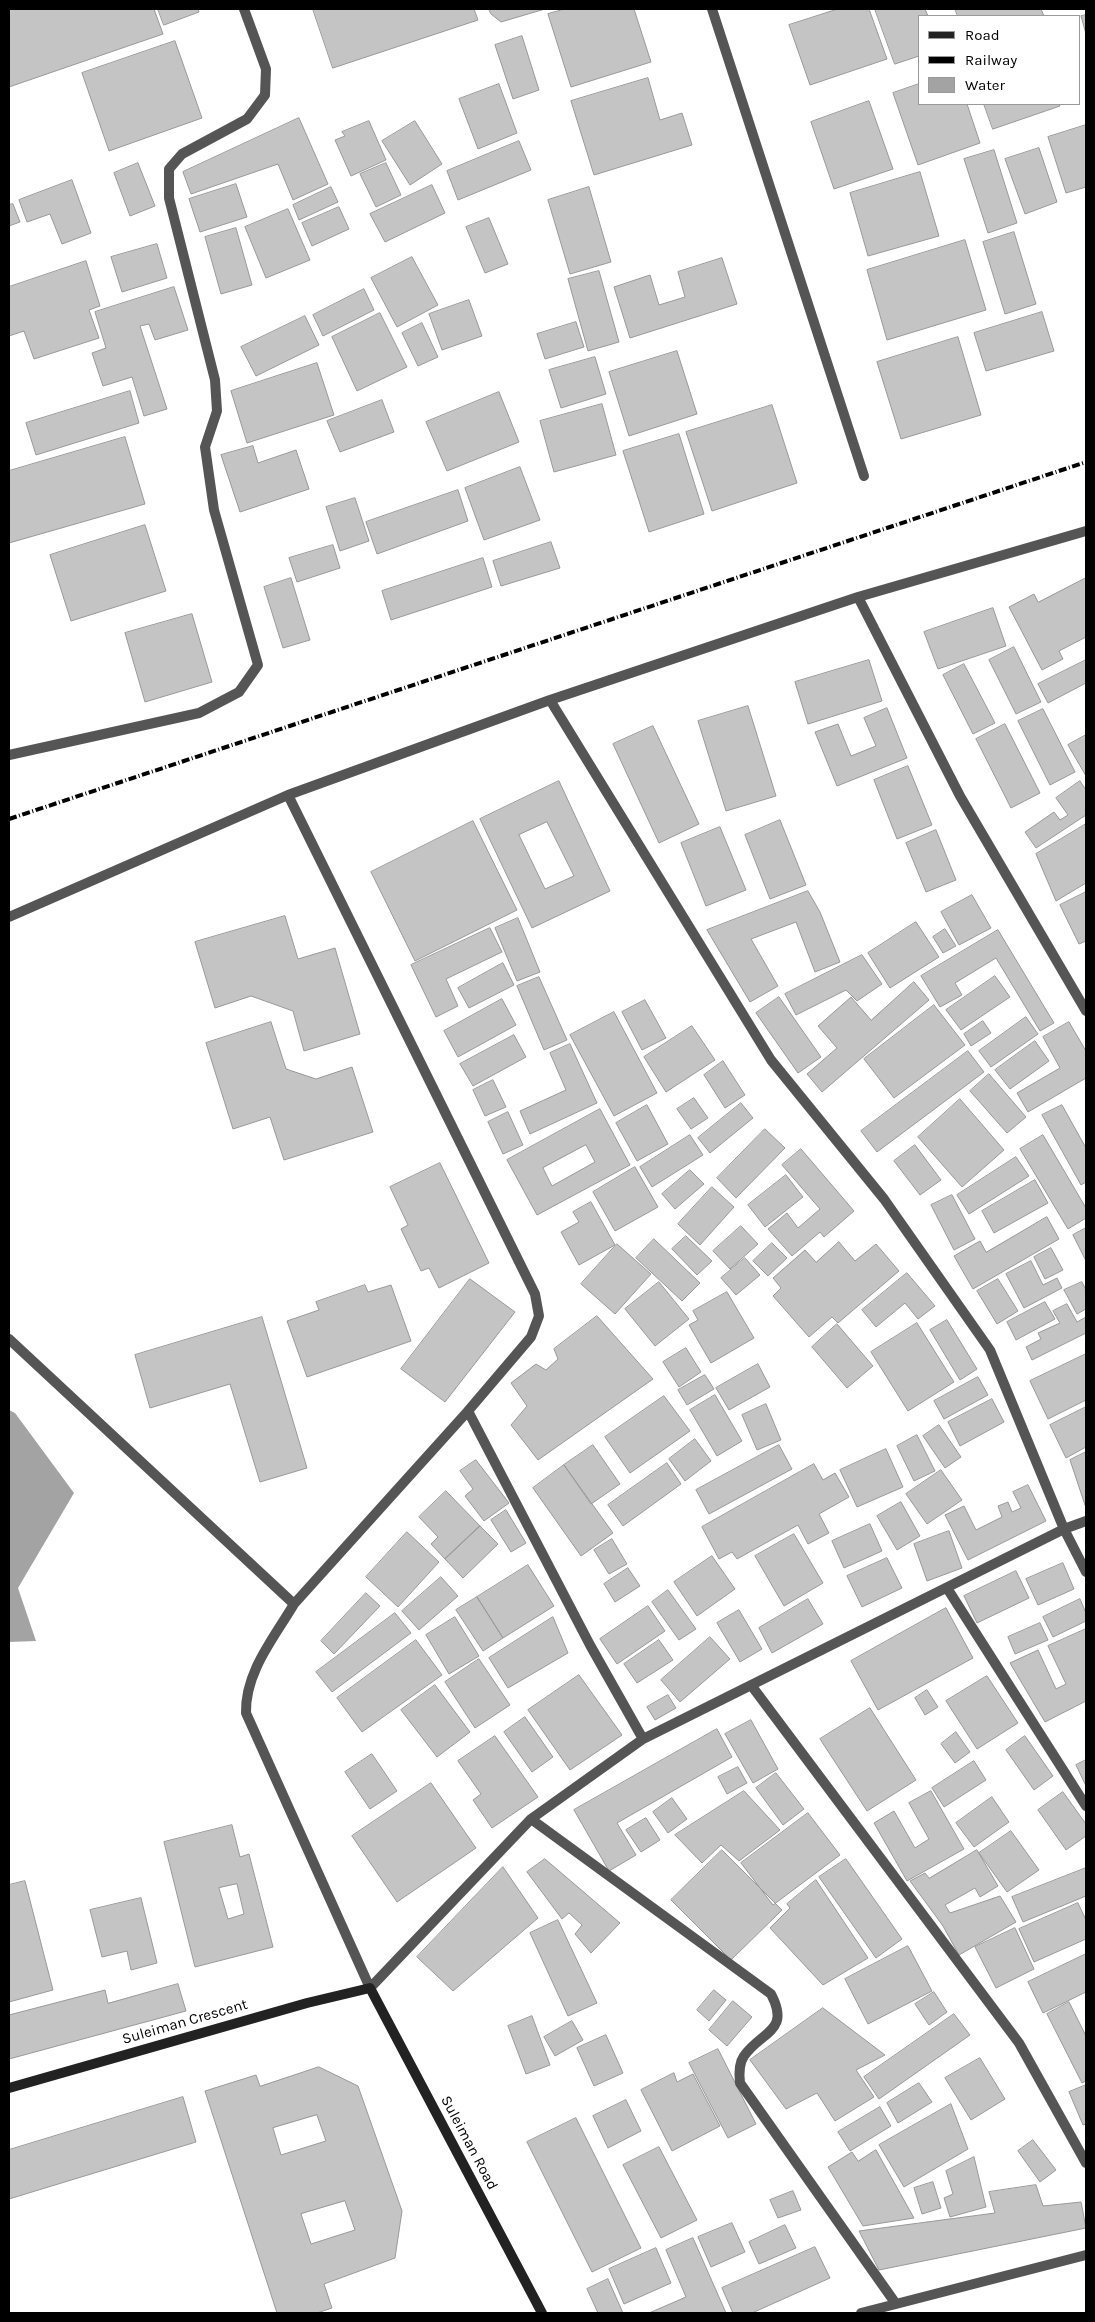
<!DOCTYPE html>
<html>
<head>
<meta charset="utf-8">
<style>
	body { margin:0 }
	#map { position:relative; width:1095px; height:2322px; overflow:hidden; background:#fff; font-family:Karla,sans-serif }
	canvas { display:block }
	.frame { position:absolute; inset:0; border:10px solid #000; pointer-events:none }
	.legend { position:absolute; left:918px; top:15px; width:162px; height:90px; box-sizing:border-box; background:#fff; border:1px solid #999; margin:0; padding:6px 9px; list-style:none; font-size:15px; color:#000 }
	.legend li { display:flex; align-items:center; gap:10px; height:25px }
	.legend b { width:25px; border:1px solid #999 }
</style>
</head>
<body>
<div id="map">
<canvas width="1095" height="2322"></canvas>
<div class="frame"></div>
<ul class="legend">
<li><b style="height:6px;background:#222"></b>Road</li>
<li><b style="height:6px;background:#000"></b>Railway</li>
<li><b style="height:14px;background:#a3a3a3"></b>Water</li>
</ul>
</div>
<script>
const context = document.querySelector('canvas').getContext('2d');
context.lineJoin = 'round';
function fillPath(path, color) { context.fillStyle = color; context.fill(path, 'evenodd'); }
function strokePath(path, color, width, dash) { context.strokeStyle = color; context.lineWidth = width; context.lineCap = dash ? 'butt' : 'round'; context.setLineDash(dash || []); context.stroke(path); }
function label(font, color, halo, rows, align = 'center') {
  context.font = font + ' Karla,sans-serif'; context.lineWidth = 4.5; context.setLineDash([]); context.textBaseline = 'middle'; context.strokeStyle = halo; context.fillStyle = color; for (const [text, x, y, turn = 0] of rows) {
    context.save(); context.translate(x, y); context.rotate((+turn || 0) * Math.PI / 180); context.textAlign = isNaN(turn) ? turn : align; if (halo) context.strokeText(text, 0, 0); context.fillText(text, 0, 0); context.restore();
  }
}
const water = new Path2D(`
	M9,1410L15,1413L74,1493L18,1588L36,1641L9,1642Z`);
const building = new Path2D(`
	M9,9H154L163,34L9,87Z
	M158,9H198L199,12L164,25Z
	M313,9H474L478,20L333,68Z
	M489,9H545L501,22L491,14Z
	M565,9H634L651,62L571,87L548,14Z
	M838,9H869L887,59L810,85L789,25Z
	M875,9H925L928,16H919V56L895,64Z
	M955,9H1041L1044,16H958Z
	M1086,15V34L1081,16Z
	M522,36L539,90L513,99L495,45Z
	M175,41L202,118L109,151L82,73Z
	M648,78L660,120L682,113L692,145L594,175L571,101Z
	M499,84L517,133L478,149L459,99Z
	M919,84V104H967L980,143L918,165L893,93Z
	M869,101L893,169L834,189L811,122Z
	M984,104H1059L1060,106L993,129Z
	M299,118L328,184L293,200L278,164L191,194L183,172Z
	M369,121L386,160L351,176L335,140L345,136L342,132Z
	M415,121L442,164L410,185L382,141Z
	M1086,125V187L1066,193L1048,137Z
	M519,141L531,170L458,200L447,171Z
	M1039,148L1057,202L1025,214L1005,159Z
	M994,150L1017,223L988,233L964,159Z
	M138,163L155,206L130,216L114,173Z
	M386,163L401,195L376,207L360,174Z
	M920,172L939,236L868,256L850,193Z
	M72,180L91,233L62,244L50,214L27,222L19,200Z
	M236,184L247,217L200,232L189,199Z
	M432,185L445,213L385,242L370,214Z
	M331,187L338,202L299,220L293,205Z
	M589,187L611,262L570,274L548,200Z
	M13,204L20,222L9,226V205Z
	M339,207L349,229L312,246L302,223Z
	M288,209L310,260L266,278L245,227Z
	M489,218L508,264L485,273L466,227Z
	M236,228L252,285L221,294L205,237Z
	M1014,232L1036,304L1005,314L983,242Z
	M965,240L986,310L887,340L867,270Z
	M157,244L167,278L122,292L111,257Z
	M412,257L438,305L397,327L371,278Z
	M722,258L737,304L630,338L614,287L650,275L659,305L685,297L678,272Z
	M86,261L100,306L89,310L99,338L34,359L24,331L9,336V287Z
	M599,271L619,342L588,351L568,279Z
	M174,287L188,330L155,340L149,324L140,326L167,409L144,416L132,377L103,386L92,353L106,348L95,312Z
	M364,289L374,310L323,336L313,315Z
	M469,300L482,336L442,350L429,314Z
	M1042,312L1054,351L986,371L974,333Z
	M380,313L407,367L357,391L332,337Z
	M305,316L319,345L256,376L241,347Z
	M576,322L584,347L545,359L537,334Z
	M422,323L438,357L418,366L402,333Z
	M958,337L981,415L901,439L877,362Z
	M677,351L697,414L629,436L609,372Z
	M595,357L606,394L561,408L549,370Z
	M317,363L334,415L247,443L231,391Z
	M130,391L139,423L36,455L26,423Z
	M499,392L519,442L447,471L426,422Z
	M382,400L394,432L340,452L327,421Z
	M602,404L616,455L554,472L540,421Z
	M772,405L797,483L712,511L686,432Z
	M679,434L704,514L649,532L623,451Z
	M125,437L145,504L9,543V471Z
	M253,446L258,463L296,450L309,489L240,512L221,455Z
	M520,467L540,520L484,540L465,488Z
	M458,490L468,521L377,554L366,522Z
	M355,498L369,541L340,551L326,507Z
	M145,525L166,591L71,621L50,555Z
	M551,542L560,568L501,586L493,561Z
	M333,545L340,568L297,582L289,558Z
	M483,558L492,587L391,620L382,591Z
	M291,578L310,640L283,648L264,587Z
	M1086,578V637L1059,651L1063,659L1042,670L1009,607L1034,594L1038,602Z
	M993,608L1006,646L938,669L924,632Z
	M192,614L212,682L145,702L125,633Z
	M1014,647L1041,702L1016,714L989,660Z
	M869,660L882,701L808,724L795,682Z
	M1086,660V683L1048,703L1038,684Z
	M964,664L995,723L973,734L943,675Z
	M748,706L776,796L726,811L698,721Z
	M887,708L907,758L837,786L815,732L838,724L851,756L876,746L864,718Z
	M1043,709L1075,772L1050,785L1018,721Z
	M1005,724L1040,793L1011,808L976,739Z
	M653,726L699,824L659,843L613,744Z
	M1086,735V776L1068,745Z
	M908,766L932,825L897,839L874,780Z
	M559,781L610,891L532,928L480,819ZM547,822L574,876L545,889L519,835Z
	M1080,781L1086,790V815L1036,848L1025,832L1054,812L1060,820L1068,815L1056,798Z
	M780,820L806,885L770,899L745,835Z
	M473,821L517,910L415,961L371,872Z
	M1086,824V883L1056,901L1036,854Z
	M720,827L746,890L706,906L681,843Z
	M936,830L956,880L926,892L906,843Z
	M808,891L820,912L840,962L815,972L796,922L751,939L778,986L750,1002L707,930Z
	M1086,892V941L1079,944L1060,905Z
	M972,895L991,928L959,945L941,912Z
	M285,916L298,959L335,948L360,1034L304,1051L293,1011L251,996L215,1008L195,942Z
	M518,918L540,972L517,981L495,928Z
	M916,922L939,957L890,988L868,953Z
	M490,928L502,952L446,979L458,1006L436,1017L411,965Z
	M945,929L956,946L943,953L933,937Z
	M998,930L1054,1023L1040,1031L996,958L955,983L962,995L940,1007L921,976Z
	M862,955L882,984L857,1001L846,990L796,1015L785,994Z
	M503,963L514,985L469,1008L458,988Z
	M995,976L1010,997L961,1030L946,1010Z
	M539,977L567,1040L544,1050L517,986Z
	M914,982L929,1000L822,1092L807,1074L837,1048L818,1026L851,997L871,1020Z
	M779,997L821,1057L798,1073L756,1013Z
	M502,999L516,1025L458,1057L444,1031Z
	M645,1000L666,1038L642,1050L622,1012Z
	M934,1005L965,1045L894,1098L864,1059Z
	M614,1012L657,1093L614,1116L570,1035Z
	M1026,1017L1038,1034L991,1067L979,1051Z
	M983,1021L991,1033L971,1046L964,1034Z
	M271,1022L286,1069L316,1079L352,1067L373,1132L284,1160L270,1117L233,1129L206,1043Z
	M1069,1022L1086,1051V1078L1028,1112L1017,1093L1060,1068L1043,1037Z
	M692,1026L715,1060L666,1092L644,1057Z
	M514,1035L526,1057L473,1086L460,1064Z
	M1035,1041L1049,1061L1010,1089L995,1070Z
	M570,1044L597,1103L530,1134L520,1111L566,1090L550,1053Z
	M968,1051L984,1072L877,1152L861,1131Z
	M723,1061L745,1095L725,1108L704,1075Z
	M989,1074L1026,1117L1007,1133L970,1091Z
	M493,1080L506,1107L485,1116L473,1090Z
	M694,1098L708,1118L691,1129L677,1109Z
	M960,1099L1004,1150L962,1187L918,1137Z
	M741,1103L753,1118L710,1153L698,1138Z
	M647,1105L668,1144L637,1161L616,1123Z
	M1062,1105L1086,1148V1182L1081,1185L1042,1115Z
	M600,1109L630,1165L537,1215L507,1160ZM586,1145L595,1162L552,1186L543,1168Z
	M508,1112L523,1145L503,1154L488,1122Z
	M765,1129L785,1148L736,1198L717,1178Z
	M690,1135L703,1155L652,1187L640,1167Z
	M1043,1135L1086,1208V1218L1068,1229L1020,1149Z
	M915,1145L941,1180L920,1195L894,1161Z
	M801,1149L854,1211L824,1237L820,1232L792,1256L768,1229L787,1213L798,1228L820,1209L782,1165Z
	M1016,1157L1029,1176L969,1214L957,1195Z
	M440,1163L489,1263L439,1288L429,1268L421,1271L401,1229L408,1225L390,1187Z
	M635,1167L658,1207L615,1231L593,1192Z
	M690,1170L704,1184L675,1209L662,1194Z
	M786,1175L803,1197L765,1227L748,1205Z
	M1035,1180L1048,1203L994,1233L982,1211Z
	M712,1187L734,1207L700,1245L678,1224Z
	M952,1195L975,1239L954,1250L931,1205Z
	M591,1202L615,1245L579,1265L561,1232L579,1222L573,1212Z
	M1047,1217L1059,1239L973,1289L954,1256L980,1241L986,1252Z
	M741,1226L758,1244L730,1269L713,1251Z
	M1086,1228V1261L1073,1235Z
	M686,1236L712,1261L697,1275L672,1249Z
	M654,1239L700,1283L682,1301L636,1258Z
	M839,1242L855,1261L876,1244L899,1271L838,1323L832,1317L809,1337L773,1296L781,1288L773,1278L805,1250L816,1262Z
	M772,1243L787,1258L768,1276L753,1261Z
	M617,1244L651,1274L615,1314L581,1284Z
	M1051,1248L1063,1270L1045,1279L1034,1257Z
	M745,1258L760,1275L736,1295L721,1278Z
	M1031,1261L1043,1285L1057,1278L1062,1288L1024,1308L1006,1274Z
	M907,1273L935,1306L918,1319L905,1303L876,1327L862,1310Z
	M470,1279L515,1312L445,1402L401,1369Z
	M998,1279L1018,1311L997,1324L977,1291Z
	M659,1282L689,1319L655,1346L625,1309Z
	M1082,1282L1086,1290V1309L1077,1314L1064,1290Z
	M365,1285L368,1292L391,1285L411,1341L307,1377L287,1321L319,1310L316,1302Z
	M727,1292L754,1338L711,1363L689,1325L698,1320L693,1311Z
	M1045,1302L1055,1319L1016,1340L1007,1322Z
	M1067,1304L1077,1322L1086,1317V1333L1032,1360L1026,1347L1041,1339L1038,1333L1060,1323L1053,1311Z
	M597,1316L653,1379L538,1460L511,1425L527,1406L511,1383L536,1364L546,1370L558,1359L554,1349Z
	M262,1317L307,1468L260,1482L230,1384L150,1408L135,1355Z
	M947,1320L977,1369L960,1380L930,1330Z
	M917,1323L954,1382L908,1411L871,1352Z
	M837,1324L873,1366L847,1388L812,1347Z
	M686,1348L701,1372L679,1387L663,1362Z
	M1086,1354V1400L1048,1419L1030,1381Z
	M758,1364L770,1387L729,1410L716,1388Z
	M705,1375L714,1389L687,1405L678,1390Z
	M978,1377L988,1395L944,1419L934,1401Z
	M715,1395L742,1441L717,1456L690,1410Z
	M664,1396L690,1431L630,1473L605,1437Z
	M992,1399L1004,1422L960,1446L948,1422Z
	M766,1404L781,1440L757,1450L742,1415Z
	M1086,1407V1447L1066,1458L1050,1425Z
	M939,1425L961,1457L945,1468L923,1436Z
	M917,1435L935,1471L914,1481L897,1446Z
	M695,1439L711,1461L685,1481L669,1459Z
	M593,1445L620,1484L591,1504L564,1465Z
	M779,1445L792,1469L709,1514L696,1490Z
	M886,1449L903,1487L857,1507L840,1470Z
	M1086,1452V1508L1070,1460Z
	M476,1460L509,1503L484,1521L465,1496L473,1489L460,1471Z
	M667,1463L681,1484L623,1526L608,1505Z
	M814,1464L823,1480L835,1473L849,1497L819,1514L829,1533L808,1544L798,1525L737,1559L732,1552L719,1559L702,1527Z
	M564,1465L613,1533L581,1556L533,1488Z
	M941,1470L962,1500L927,1524L906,1494Z
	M1028,1485L1046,1521L968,1560L945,1515L964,1506L976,1530L1002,1517L998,1506L1008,1502L1012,1512L1021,1508L1013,1492Z
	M446,1491L480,1526L445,1559L431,1544L438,1537L419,1517Z
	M901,1502L920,1536L897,1550L877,1516Z
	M506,1510L526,1543L511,1552L491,1520Z
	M870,1524L882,1551L844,1568L832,1541Z
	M480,1526L498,1544L463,1578L445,1559Z
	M949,1531L962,1568L927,1581L914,1544Z
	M407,1532L439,1562L398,1607L366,1577Z
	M794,1534L823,1583L784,1606L755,1556Z
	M612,1539L627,1564L609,1574L594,1550Z
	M712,1556L735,1589L697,1616L674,1582Z
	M887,1558L902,1588L862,1607L847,1576Z
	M1063,1563L1074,1589L1038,1605L1026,1579Z
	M528,1565L554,1606L503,1638L477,1597Z
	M628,1568L640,1586L615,1602L604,1584Z
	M1016,1571L1029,1598L977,1623L964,1596Z
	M441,1577L458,1596L419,1630L402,1611Z
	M668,1590L696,1629L679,1640L652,1602Z
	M366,1593L380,1606L334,1654L321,1641Z
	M477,1597L503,1638L483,1651L456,1610Z
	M808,1599L823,1624L772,1653L759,1628Z
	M1080,1599L1086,1613V1621L1053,1637L1043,1617Z
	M648,1606L665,1631L617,1664L600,1639Z
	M946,1608L973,1658L878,1710L851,1661Z
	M739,1610L762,1649L740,1662L717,1623Z
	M395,1613L411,1633L332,1692L316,1672Z
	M455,1617L479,1656L449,1674L426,1635Z
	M553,1617L568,1653L508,1688L489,1658Z
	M1040,1623L1048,1640L1015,1654L1008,1637Z
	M1086,1629V1701L1045,1722L1010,1663L1038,1650L1056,1689L1066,1684L1048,1646Z
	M710,1637L730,1659L680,1702L661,1680Z
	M416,1640L442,1675L362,1732L337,1698Z
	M659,1640L673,1660L637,1683L624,1664Z
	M479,1659L510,1705L475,1728L445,1682Z
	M579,1675L622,1735L570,1770L528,1710Z
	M987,1676L1018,1723L977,1749L946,1701Z
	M435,1685L470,1732L437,1757L401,1710Z
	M927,1690L938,1707L925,1715L915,1698Z
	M668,1695L676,1708L655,1720L647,1707Z
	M870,1708L916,1780L867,1811L820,1739Z
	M525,1717L553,1757L532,1772L504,1732Z
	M751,1720L778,1769L753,1783L725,1734Z
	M717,1729L732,1757L617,1823L636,1855L609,1871L574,1810Z
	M956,1732L970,1752L955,1763L941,1744Z
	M495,1736L538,1797L492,1828L473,1800L481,1794L458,1761Z
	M1025,1736L1053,1776L1034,1790L1006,1750Z
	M372,1754L397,1791L370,1809L345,1772Z
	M1086,1760V1786L1076,1765Z
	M974,1761L986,1780L944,1807L932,1788Z
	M738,1767L747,1783L727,1794L718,1777Z
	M776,1773L804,1809L783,1825L756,1788Z
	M431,1783L476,1848L397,1902L352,1836Z
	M744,1791L780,1830L739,1861L721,1845L702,1863L675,1835Z
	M931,1791L964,1849L907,1881L874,1823L894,1811L915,1848L929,1839L909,1803Z
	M1063,1792L1086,1824V1836L1066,1850L1038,1810Z
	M992,1797L1009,1822L974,1847L956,1823Z
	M672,1798L687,1819L668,1833L653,1812Z
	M808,1813L840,1855L773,1905L741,1863Z
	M646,1818L660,1840L641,1852L626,1830Z
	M232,1825L240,1857L249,1854L273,1947L195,1967L164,1842ZM237,1884L244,1914L228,1919L219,1888Z
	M1011,1831L1039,1870L1007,1892L979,1853Z
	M722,1850L782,1910L731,1960L671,1900Z
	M977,1850L998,1886L980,1897L975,1888L945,1905L950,1913L1000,1896L1016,1922L959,1955L943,1926L910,1881L925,1873L929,1878Z
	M545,1859L620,1923L591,1953L575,1934L582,1925L569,1913L562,1919L527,1872Z
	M846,1859L902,1939L876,1958L819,1877Z
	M503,1867L538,1918L453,1991L417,1957Z
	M1086,1868V1896L1023,1922L1012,1897Z
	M816,1880L868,1958L823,1985L770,1928L790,1908L787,1904Z
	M25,1881L53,1990L9,2002V1885Z
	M141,1898L157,1963L131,1970L127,1951L102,1957L90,1910Z
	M1078,1903L1086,1920V1939L1034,1962L1019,1929Z
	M558,1920L597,2003L568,2016L530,1933Z
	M1015,1928L1034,1969L996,1988L975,1947Z
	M908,1946L932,1991L868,2024L845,1979Z
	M1086,1954V1992L1043,2013L1028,1982Z
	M178,1984L186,2011L9,2059V2015L105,1990L108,2003Z
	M714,1990L726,2000L709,2021L697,2010Z
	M934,1992L947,2012L929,2025L915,2004Z
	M733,2001L752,2017L727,2046L709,2030Z
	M1069,2002L1086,2036V2081L1082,2083L1047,2014Z
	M823,2008L885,2055L856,2070L874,2097L835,2121L817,2093L786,2109L750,2060Z
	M954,2014L970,2035L879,2099L864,2077Z
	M532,2016L550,2065L526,2074L508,2026Z
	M572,2021L583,2040L555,2056L544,2037Z
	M606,2035L623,2073L594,2086L577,2048Z
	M718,2049L756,2124L728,2138L689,2063Z
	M980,2058L1005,2099L971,2120L945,2078Z
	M319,2067L358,2086L402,2211L395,2258L324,2284L332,2308L317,2313H277L205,2091L256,2075L260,2086ZM317,2115L326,2141L281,2155L273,2128ZM345,2201L355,2230L311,2244L301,2214Z
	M674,2073L677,2082L693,2074L720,2126L672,2151L641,2090Z
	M919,2083L932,2102L898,2123L887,2103Z
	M1086,2085V2124L1083,2125L1069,2092Z
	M183,2097L196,2142L9,2199V2150Z
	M626,2100L641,2131L608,2148L593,2116Z
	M951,2104L968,2149L904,2187L879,2145Z
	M880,2107L891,2126L850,2151L838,2132Z
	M576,2118L641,2248L592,2272L527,2142Z
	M1033,2140L1056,2170L1040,2182L1018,2151Z
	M659,2147L697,2220L661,2238L623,2165Z
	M876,2150L914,2218L863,2226L828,2167L852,2152L858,2161Z
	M974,2157L986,2207L950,2217L944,2198L953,2194L946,2171Z
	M933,2182L941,2208L922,2214L914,2188Z
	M1036,2185L1043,2206L1081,2202L1086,2228L879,2270L859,2231L995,2213L989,2192Z
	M793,2191L801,2210L778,2218L770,2200Z
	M732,2223L745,2252L711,2267L698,2237Z
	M785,2225L796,2248L759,2264L749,2242Z
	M693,2238L726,2313H649L686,2297L666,2250Z
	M815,2247L830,2278L752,2313H733L722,2288Z
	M656,2248L671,2283L624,2304L609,2269Z
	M608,2279L623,2313H598L587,2289Z`);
const street = new Path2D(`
	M712,9L864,476
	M858,597L960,796L1086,1011
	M550,700L771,1060L884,1199L990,1350L1064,1529L1086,1572
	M9,755L199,713L239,692L258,665L214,510L205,447L217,411L215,380L169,198V169L182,154L247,119L265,95L266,69L244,9
	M288,795L535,1294L539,1316L531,1337L468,1411L294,1604
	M9,917L288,795L550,700L858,597L1086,531
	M9,1339L294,1604C274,1638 245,1672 246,1713L370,1988L531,1819L643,1739L1064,1529L1086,1521
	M468,1411L590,1645L643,1739
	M947,1588L1086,1806
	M751,1685L1019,2043L1086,2163
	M531,1819L771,1994C791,2032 761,2031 744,2056C739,2063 739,2074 740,2083L896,2304
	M861,2313L1086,2255`);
const secondary = new Path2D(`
	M9,2088L307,2003L370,1988L542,2313`);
const rail = new Path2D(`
	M9,819L1086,462`);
const streetNames = [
	["Suleiman Crescent",185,2022,-16],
	["Suleiman Road",469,2143,62]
];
fillPath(water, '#a3a3a3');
fillPath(building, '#c4c4c4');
strokePath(building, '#999', 1);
strokePath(street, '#555', 10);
strokePath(secondary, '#222', 10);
strokePath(rail, '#000', 4, [8, 2.5, 1, 2.5]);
label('15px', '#000', '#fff', streetNames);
</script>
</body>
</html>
